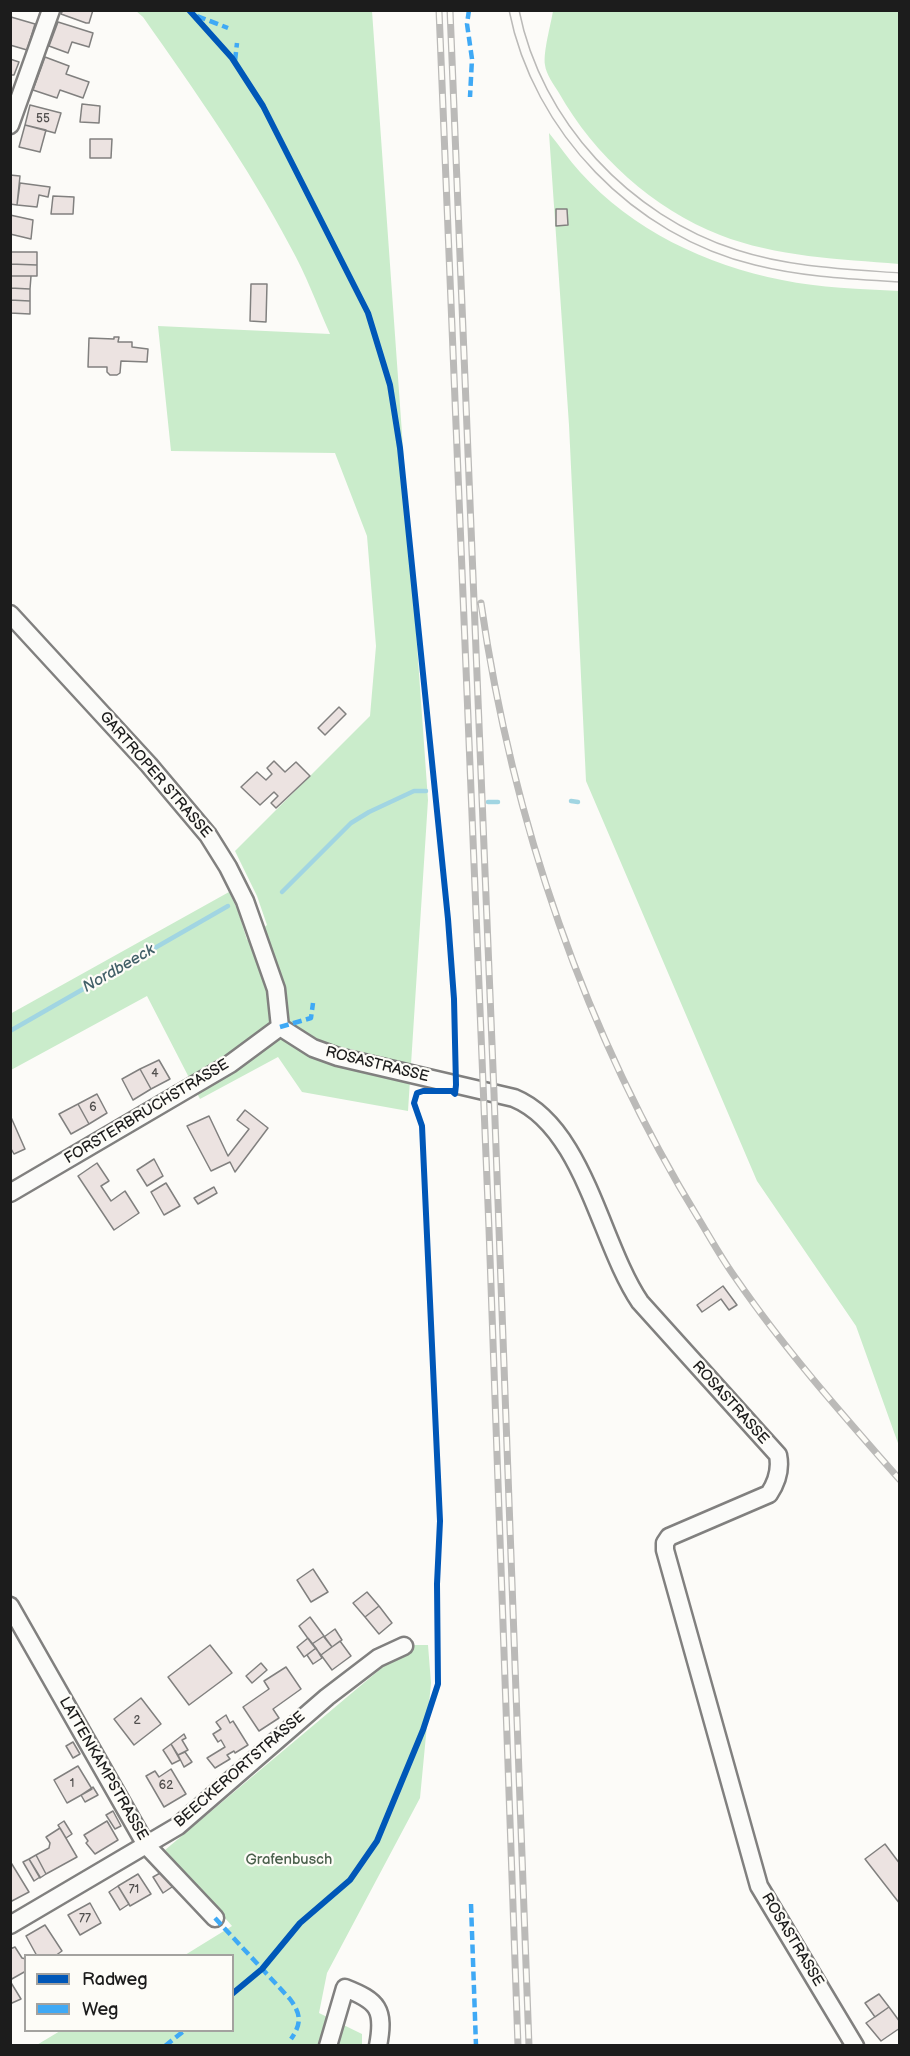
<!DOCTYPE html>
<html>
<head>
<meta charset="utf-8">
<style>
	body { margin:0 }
	#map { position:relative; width:910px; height:2056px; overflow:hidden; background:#fcfbf8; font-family:"Balsamiq Sans",sans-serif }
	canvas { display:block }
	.frame { position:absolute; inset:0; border:12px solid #1c1c1c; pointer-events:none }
	.legend { position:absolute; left:24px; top:1954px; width:210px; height:78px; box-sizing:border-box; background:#fdfcf7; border:2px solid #a3a29f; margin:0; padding:8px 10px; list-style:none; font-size:18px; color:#1c1c1c }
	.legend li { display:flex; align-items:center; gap:12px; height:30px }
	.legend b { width:30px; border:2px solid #a3a29f }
</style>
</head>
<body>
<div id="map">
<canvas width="910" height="2056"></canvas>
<div class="frame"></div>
<ul class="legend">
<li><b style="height:8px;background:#0057b8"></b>Radweg</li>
<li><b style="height:8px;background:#3fa9f5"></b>Weg</li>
</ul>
</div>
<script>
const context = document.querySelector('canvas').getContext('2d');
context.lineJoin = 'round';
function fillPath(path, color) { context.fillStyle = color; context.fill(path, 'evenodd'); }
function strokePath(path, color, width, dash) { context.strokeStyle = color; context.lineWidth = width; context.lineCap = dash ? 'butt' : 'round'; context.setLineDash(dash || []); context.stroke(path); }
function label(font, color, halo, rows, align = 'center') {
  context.font = font + ' "Balsamiq Sans",sans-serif'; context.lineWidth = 4.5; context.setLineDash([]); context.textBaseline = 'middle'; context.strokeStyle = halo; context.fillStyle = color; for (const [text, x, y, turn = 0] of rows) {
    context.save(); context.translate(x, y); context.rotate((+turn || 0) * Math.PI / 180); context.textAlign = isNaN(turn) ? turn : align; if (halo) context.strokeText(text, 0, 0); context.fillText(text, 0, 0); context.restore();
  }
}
const green = new Path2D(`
	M136,11H372L428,800L408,1111L302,1092L278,1057L200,1099L147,996L11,1070L10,1014L229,892L238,911L247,940L267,925L257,896L235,851L370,716L376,646L367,536L335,453L171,451L158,326L330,334C317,305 306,274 290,246C248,166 195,91 143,17Z
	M553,11H899V264C840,259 776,257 720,235C653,209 594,155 559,93C554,85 546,74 545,65C543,52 551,24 553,11Z
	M549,133C560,146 569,160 580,172C632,230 706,265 782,280C820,288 861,289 899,291V1446L856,1326L757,1181L586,781L569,425Z
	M409,1645H428L431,1683L420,1798L327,1973L319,2013L362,2034V2045L35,2046L60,2031L232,2030V1956L185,1955L232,1926L165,1850Z`);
const stream = new Path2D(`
	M571,801L578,802
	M488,802H498
	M282,892L351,823L369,812L414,791H426
	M10,1031L228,906`);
const building = new Path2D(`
	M63,10H93L89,23H86L61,14Z
	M11,17L35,24L27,50L10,45Z
	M58,22L93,33L89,47L72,42L68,53L49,46Z
	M45,57L69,66L66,74L89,82L83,98L60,90L57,98L33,90Z
	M10,59L19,62L14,75H10Z
	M82,104L100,106L99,123L80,122Z
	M30,105L61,113L55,133L25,125Z
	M25,125L46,130L40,152L19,147Z
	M90,139H112L111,158H90Z
	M10,175L20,176L17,205L10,204Z
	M20,183L50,187L48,197L39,195L37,207L17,205Z
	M53,196L74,197L73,214H51Z
	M556,209H567L568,225L556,226Z
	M10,215L33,220L31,239L10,234Z
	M10,252H37V265L10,264Z
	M10,264L37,265V276H10Z
	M10,276H31L30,289L10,288Z
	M251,284H267L266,322L250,321Z
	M10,288L30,289V301L10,300Z
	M10,300L30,301V314L10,313Z
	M114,337H119L118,342H132V347L148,349L147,362L121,361L120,373L117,375H110L107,372V367H88L89,338L114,339Z
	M339,707L346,714L325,735L318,728Z
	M274,761L285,772L296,762L310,776L276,808L271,803L278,796L274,792L260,805L241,787L257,772L266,780L272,774L267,768Z
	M159,1060L170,1079L151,1089L140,1069Z
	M140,1069L151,1089L133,1100L122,1079Z
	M97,1094L107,1113L89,1124L78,1104Z
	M78,1104L89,1124L71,1134L59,1114Z
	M245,1110L268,1128L235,1172L230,1162L211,1171L187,1126L209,1116L228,1156L249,1129L237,1120Z
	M10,1115L25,1149L14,1154L10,1147Z
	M154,1159L163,1176L147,1186L137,1170Z
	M97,1163L109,1181L101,1186L111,1201L125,1191L139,1213L114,1230L78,1176Z
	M166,1183L180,1206L164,1215L151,1192Z
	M214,1187L217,1193L198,1204L194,1198Z
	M723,1286L737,1305L729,1310L721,1299L702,1312L697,1305Z
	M313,1569L328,1592L311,1602L297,1580Z
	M367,1592L379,1606L365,1617L353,1603Z
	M379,1606L392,1623L379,1634L365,1617Z
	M310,1617L324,1636L312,1644L299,1626Z
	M335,1629L342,1640L332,1647L324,1637Z
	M324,1636L332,1647L321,1655L312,1644Z
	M308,1638L316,1648L304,1657L297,1647Z
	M340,1641L351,1656L332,1670L321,1655Z
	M210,1645L232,1673L189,1705L168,1677Z
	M316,1648L322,1658L313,1664L307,1655Z
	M261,1663L267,1670L252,1683L246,1676Z
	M286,1667L301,1689L273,1709L279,1718L259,1731L243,1707L269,1689L264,1681Z
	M141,1698L161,1724L134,1745L114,1719Z
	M226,1715L230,1723L233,1721L248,1745L235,1753L234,1751L227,1755L230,1759L215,1768L207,1758L225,1747L221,1740L218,1742L213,1734L221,1729L216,1722Z
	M184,1734L186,1738L182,1740L188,1750L178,1755L171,1744Z
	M73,1742L80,1754L73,1758L66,1746Z
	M171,1744L180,1760L172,1764L163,1750Z
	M185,1752L192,1762L184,1767L178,1755Z
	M78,1766L92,1789L67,1803L54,1780Z
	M171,1769L186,1794L164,1807L146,1776L155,1771L159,1777Z
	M93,1787L98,1795L85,1802L81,1795Z
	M113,1811L121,1826L115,1829L106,1815Z
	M64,1821L72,1834L66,1838L58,1825Z
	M107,1821L118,1840L95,1854L86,1843L88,1841L84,1835Z
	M60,1828L77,1857L46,1874L36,1855L49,1848L50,1843L46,1837Z
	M885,1844L900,1864V1904L865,1859Z
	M36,1855L46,1874L40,1878L29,1859Z
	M29,1859L40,1877L34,1881L23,1862Z
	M10,1861L29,1892L10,1902Z
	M162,1872L175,1885L163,1893L153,1877Z
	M138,1874L151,1894L130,1906L118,1886Z
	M118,1886L129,1904L120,1910L109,1892Z
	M90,1903L101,1923L80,1935L68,1915Z
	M45,1925L62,1951L55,1956H37L26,1936Z
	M15,1947L22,1958L26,1959V1971L10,1980V1949Z
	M10,1981L21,1999L12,2003L10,2000Z
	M879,1994L889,2007L875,2017L865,2003Z
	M889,2007L900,2022V2028L881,2041L866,2023Z`);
const minor = new Path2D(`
	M10,125L51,10
	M10,614L149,765L208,835L228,867L245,901L276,989L280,1027
	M280,1027L313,1048L338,1057L514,1098C584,1127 600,1243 640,1302L778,1455C781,1470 777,1482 769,1494L669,1537L665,1543V1550L759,1886L855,2046
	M10,1193L230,1064L280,1027
	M10,1606L146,1845L215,1918
	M10,1925L178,1826L327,1697L378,1658L404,1646
	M328,2046L345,1988C378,2001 385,2009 378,2046`);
const tram = new Path2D(`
	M509,10C533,132 634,236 755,265C803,277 851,279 900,282
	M519,10C541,121 630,216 737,250C789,267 845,269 900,273`);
const rail = new Path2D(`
	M439,10L489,1229L518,2046
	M450,10L494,1093L529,2046
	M481,603C512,820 585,1034 700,1221C712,1241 723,1261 737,1280C786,1351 843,1415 900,1480`);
const quiet = new Path2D(`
	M469,10L467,24L472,59L470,97
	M197,16L228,28
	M235,61L237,43
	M280,1027L311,1018L313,1003
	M471,1904L476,2046
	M215,1918L290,1999C301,2014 302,2023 291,2039
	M165,2046L185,2030`);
const cycleway = new Path2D(`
	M189,10L232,58L263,106L368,313L390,385L400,448L448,919L454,999L456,1085L455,1094L452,1091H423L417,1093L414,1103L422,1126L440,1521L437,1584L438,1684L423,1730L377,1841L350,1880L300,1923L262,1969L232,1994`);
const numberNames = [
	["55",43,119],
	["4",155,1074],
	["6",93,1108],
	["2",137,1721],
	["1",72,1784],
	["62",166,1786],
	["71",134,1890],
	["77",85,1919]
];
const streetNames = [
	["GARTROPER STRASSE",155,775,49],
	["ROSASTRASSE",377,1065,14],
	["FORSTERBRUCHSTRASSE",147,1112,-31],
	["ROSASTRASSE",730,1403,48],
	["LATTENKAMPSTRASSE",103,1769,60],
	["BEECKERORTSTRASSE",240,1770,-41],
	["ROSASTRASSE",792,1940,59]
];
const parkNames = [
	["Grafenbusch",289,1860]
];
const waterNames = [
	["Nordbeeck",119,969,-30]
];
fillPath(green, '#caeccb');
strokePath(stream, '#a1d5e2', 4.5);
fillPath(building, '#ece3e1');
strokePath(building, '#81807f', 1.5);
strokePath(minor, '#81807f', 21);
strokePath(minor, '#fbfbf9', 16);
strokePath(tram, '#bbbab8', 1.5);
strokePath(rail, '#bbbab8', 7);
strokePath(rail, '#fdfcf7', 4.5, [14]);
strokePath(quiet, '#3fa9f5', 4.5, [9, 4.5]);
strokePath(cycleway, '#0057b8', 6);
label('12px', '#514f4e', null, numberNames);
label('15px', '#1c1c1c', '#fdfcf7', streetNames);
label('15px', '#4b614d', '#fdfcf7', parkNames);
label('italic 16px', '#426068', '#fdfcf7', waterNames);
</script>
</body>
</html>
